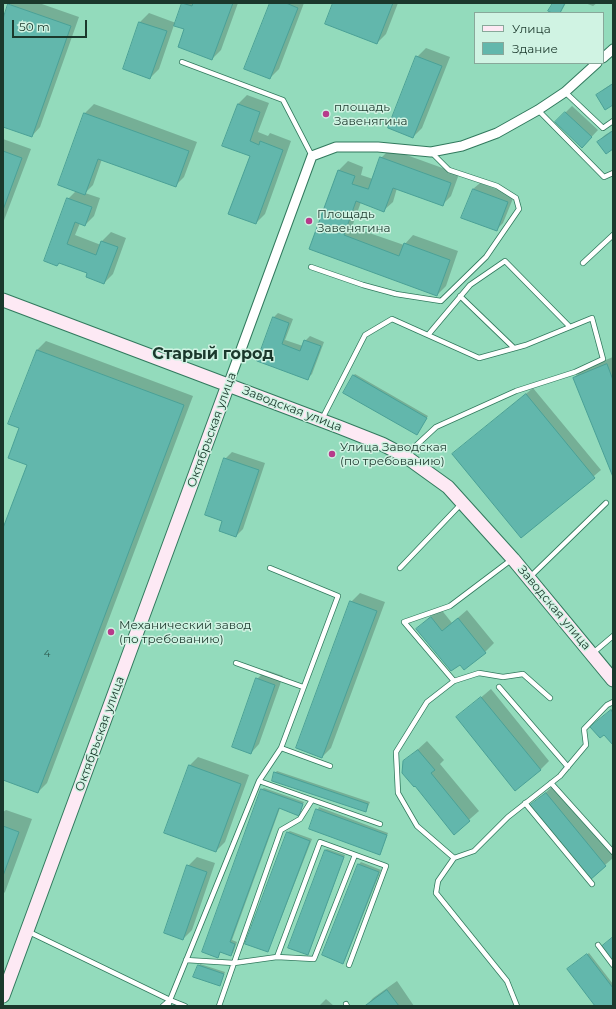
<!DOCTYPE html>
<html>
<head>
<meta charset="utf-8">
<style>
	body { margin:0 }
	#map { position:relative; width:616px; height:1009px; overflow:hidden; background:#93dbbc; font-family:Montserrat,sans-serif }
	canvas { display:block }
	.frame { position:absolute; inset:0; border:4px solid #1b382c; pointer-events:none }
	.legend { position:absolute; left:474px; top:12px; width:130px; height:52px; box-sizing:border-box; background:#d0f3e3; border:1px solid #88a89a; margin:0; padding:5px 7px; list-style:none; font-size:12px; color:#1b382c }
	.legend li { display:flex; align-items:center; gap:8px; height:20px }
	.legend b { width:20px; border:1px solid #88a89a }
	.scale { position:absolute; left:12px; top:20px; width:75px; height:18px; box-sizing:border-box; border:2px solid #1b382c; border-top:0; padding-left:5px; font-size:12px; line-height:14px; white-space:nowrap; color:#1b382c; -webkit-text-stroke:3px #d0f3e3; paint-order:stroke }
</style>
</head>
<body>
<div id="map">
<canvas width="616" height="1009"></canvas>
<div class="frame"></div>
<ul class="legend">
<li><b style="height:5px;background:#fde9f4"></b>Улица</li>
<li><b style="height:11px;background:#62b7ac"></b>Здание</li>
</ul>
<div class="scale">50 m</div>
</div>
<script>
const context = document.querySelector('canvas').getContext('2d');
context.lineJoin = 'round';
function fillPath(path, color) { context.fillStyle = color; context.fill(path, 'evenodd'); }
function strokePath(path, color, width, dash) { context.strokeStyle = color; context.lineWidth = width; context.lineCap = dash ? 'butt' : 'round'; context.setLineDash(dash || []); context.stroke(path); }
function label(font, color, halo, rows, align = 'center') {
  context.font = font + ' Montserrat,sans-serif'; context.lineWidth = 3; context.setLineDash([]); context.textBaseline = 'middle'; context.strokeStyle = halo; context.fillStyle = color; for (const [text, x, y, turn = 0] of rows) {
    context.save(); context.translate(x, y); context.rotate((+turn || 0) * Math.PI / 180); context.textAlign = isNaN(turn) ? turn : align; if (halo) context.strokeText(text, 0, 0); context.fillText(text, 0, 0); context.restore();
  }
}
const shadow = new Path2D(`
	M11,3H39L79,17L40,127L32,136L3,125V22Z
	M183,3H238L221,50L212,59L186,29L174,25L159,69L150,78L124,69L140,22L149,13L176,23Z
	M271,3H304L279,69L270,78Z
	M334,3H398L386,34L377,43Z
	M554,3H566L560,13H554Z
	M585,3H597L593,6Z
	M426,48L450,57L422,128L413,137L417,57Z
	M613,83V104L597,96L604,89Z
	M247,95L269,103L258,132L268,136L270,133L291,141L265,214L256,223L251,155L223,145L238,104Z
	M94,104L197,142L184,177L175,186L102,159L93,185L85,193L100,198L94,216L85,225L80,223L75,235L101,245L102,241L111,232L126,238L113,274L104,283L88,273L60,262L57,265L68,199L76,191L59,185L85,113Z
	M572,106L598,130L582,147L556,122Z
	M613,130V147L598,142L605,135Z
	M3,139L31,149L3,223Z
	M390,149L459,174L451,196L442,205L397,188L393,202L384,210L361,202L352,227L404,245L413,235L458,251L446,286L437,295L310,249L339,170L348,161L363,167L361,175L373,179L381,158Z
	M480,183L514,196L503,223L496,230L473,189Z
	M278,313L293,319L285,340L303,346L305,341L310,336L324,342L312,374L308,378L258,360L274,317Z
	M46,341L193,396L47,783L38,792L3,779V531L28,464L20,428L10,424L37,350Z
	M613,357V474L574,378L583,369Z
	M355,374L428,416L418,432L353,376Z
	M533,388L601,470L522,537L460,448Z
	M232,452L265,463L243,529L236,536L223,520L225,459Z
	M360,593L385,602L331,748L322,757L351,602Z
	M440,608L452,623L467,610L494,643L485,652L460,663L417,629Z
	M266,670L283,676L259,744L251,753L257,679Z
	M491,689L549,761L540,770L458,717Z
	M613,708V743L604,733L592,727Z
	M427,741L444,760L440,764L479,811L454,833L404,762Z
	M198,757L249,775L225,842L216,851L189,766Z
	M277,771L370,802L367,809L365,811L275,773Z
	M555,784L613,854V858L590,878L531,806Z
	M264,788L304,802L298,814L280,808L232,940L237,942L233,953L231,954L221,951L218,957L203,952L262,789Z
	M319,807L388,833L381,852L379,854L310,828Z
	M6,810L32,819L5,892L3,894V812Z
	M290,831L312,839L269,949L268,951L288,832Z
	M327,849L345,855L309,952L307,954L325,850Z
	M197,857L215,863L192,930L183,939L188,866Z
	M361,862L381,870L345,960L343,962L323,955L359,864Z
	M589,953L613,984V1006H597L570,967Z
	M200,964L225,972L220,985L199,966Z
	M397,981L414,1006H366L373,998Z
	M326,999L334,1006H319Z`);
const building = new Path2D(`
	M182,3L192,6L193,3H233L212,60L178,47L184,29L174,26Z
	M270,3H286L298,8L270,79L244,69Z
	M333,3H393L377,44L325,24Z
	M553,3H565L560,13H552L548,11Z
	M8,4L71,26L32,137L3,127V19Z
	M139,22L167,31L150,79L123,69Z
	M416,56L442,66L413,138L388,128Z
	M613,84V105L605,110L596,95Z
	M238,104L260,112L250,141L259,145L260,141L283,150L256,224L228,214L250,156L222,146Z
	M565,112L592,137L582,148L555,122Z
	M84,113L189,151L176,187L98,159L85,195L58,185Z
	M613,131V149L606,154L597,142Z
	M3,151L22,158L3,210Z
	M380,157L451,183L443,206L393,188L384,212L356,201L344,235L399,256L404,243L450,260L437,296L309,249L338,170L355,176L352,184L368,189Z
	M473,189L508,202L497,231L461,218Z
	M67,198L92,207L85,226L75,222L67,244L96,255L101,241L118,247L104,284L86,277L87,273L59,263L57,266L44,261Z
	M273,317L289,323L282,344L300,351L304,340L321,346L308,380L257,361Z
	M37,350L184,405L38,793L3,780V528L27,465L8,458L19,428L8,424Z
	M607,364L613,380V477L573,378Z
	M353,375L427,418L417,435L343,393Z
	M526,394L595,478L521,538L452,454Z
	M224,458L259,470L236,537L219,531L222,521L205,515Z
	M350,601L377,611L322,758L296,748Z
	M431,617L442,631L458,618L486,653L464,670L460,665L451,671L416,629Z
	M256,678L275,685L251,754L232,747Z
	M481,697L541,770L515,791L456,717Z
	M611,710L613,713V745L604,735L600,738L590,727Z
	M418,750L435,770L431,773L470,821L454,835L415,786L414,787L402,773L403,761Z
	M189,765L241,784L216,852L164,833Z
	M274,772L368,804L366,812L272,781Z
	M261,789L303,804L299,816L279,808L230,942L235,944L231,956L220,952L218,958L202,952Z
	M546,793L606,866L590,880L529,806Z
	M316,809L387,835L380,855L309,829Z
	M3,826L19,832L3,876Z
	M287,832L310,841L268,952L245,944Z
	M325,850L344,857L308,955L288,948Z
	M358,864L379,872L343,964L322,955Z
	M187,865L207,872L183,940L164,933Z
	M613,937V963L601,947Z
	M587,954L613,988V1006H595L567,969Z
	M198,965L224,974L220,986L193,977Z
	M387,990L399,1006H365Z`);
const lane = new Path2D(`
	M182,62L283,100L312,156
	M565,92L603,128L613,121
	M538,110L604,177L613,173
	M583,263L613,235
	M311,267L363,285L396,294L441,301L486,257L519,209L516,198L497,186L449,170L431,152
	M460,296L514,348
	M428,335L470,285L505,261L570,327
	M322,419L365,335L392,319L479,358L526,345L592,318L603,359L575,372L516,391L436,427L406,455
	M511,560L450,606L404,622L454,681L479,673L503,677L523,674L550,698
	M270,568L338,596L281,748
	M400,568L461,504
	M530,577L606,503
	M593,653L613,636
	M236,663L303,687
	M499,687L568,767
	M259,781L380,824
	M551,783L613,852
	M525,803L592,884
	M454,858L417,826L398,793L396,752L427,702L454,681
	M27,931L170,1000L185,1006
	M598,945L613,965
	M277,957L314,959L355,855
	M186,960L234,963L281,830L300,819L312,800
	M170,1000L259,781L281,748L330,766
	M346,1004L347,1006
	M163,1006L170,1000L168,1006
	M219,1006L234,963L277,957L320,842L386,866L349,965
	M517,1006L507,981L436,893L438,881L454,858L474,851L508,817L560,776L586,745L584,729L607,705L613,702`);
const street = new Path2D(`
	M603,58L613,49
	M228,385L312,156L336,147H378L431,152L462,146L497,133L538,110L565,92L597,63`);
const secondary = new Path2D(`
	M3,300L339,427L382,444L405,456L448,487L513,559L613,680
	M3,996L228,385`);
const markers = [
	[326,114,4,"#b73b8b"],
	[309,221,4,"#b73b8b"],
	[332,454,4,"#b73b8b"],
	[111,632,4,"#b73b8b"]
];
const numberNames = [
	["4",47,654]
];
const poiNames = [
	["площадь",334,107],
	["Завенягина",334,121],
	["Площадь",317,214],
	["Завенягина",317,228],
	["Улица Заводская",340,447],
	["(по требованию)",340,461],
	["Механический завод",119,625],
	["(по требованию)",119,639]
];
const streetNames = [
	["Заводская улица",292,409,21],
	["Октябрьская улица",212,430,-70],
	["Заводская улица",554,608,50],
	["Октябрьская улица",100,734,-70]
];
const districtNames = [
	["Старый город",213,354]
];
fillPath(shadow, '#0003');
fillPath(building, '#62b7ac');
strokePath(building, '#4aa096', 1);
strokePath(lane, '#31795d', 6);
strokePath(street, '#31795d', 11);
strokePath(secondary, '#31795d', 15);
strokePath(lane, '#fff', 4.5);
strokePath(street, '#fff', 9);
strokePath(secondary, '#fde9f4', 13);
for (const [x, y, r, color] of markers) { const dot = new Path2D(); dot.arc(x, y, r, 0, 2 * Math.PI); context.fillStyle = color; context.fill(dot); strokePath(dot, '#d0f3e3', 1.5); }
label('10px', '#2d584c', null, numberNames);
label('12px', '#1b382c', '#d0f3e3', poiNames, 'left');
label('12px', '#1b382c', '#d0f3e3', streetNames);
label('bold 16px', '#1b382c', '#d0f3e3', districtNames);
</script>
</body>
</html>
